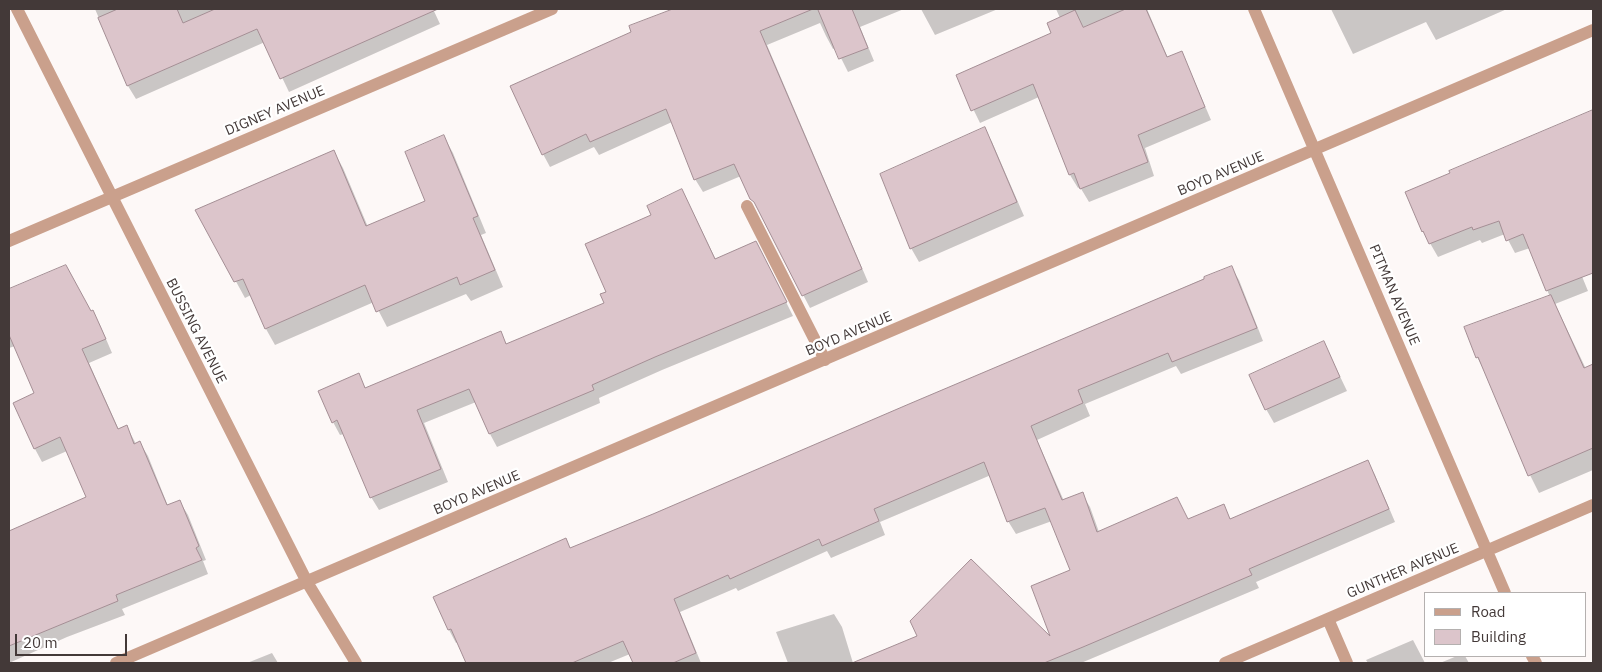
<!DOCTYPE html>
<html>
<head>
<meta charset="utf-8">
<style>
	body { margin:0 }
	#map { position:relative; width:1602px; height:672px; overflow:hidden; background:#fdf8f7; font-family:"IBM Plex Sans",sans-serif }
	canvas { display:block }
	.frame { position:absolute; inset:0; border:10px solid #433938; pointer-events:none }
	.legend { position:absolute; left:1424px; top:592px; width:162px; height:65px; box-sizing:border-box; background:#fff; border:1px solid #b4b0af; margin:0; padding:6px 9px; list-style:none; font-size:15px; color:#433938 }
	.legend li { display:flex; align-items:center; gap:10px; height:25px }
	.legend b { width:25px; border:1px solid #b4b0af }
	.scale { position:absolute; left:15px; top:634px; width:112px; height:22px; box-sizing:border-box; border:2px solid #433938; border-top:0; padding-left:6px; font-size:15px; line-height:18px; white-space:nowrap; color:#433938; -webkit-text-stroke:4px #fff; paint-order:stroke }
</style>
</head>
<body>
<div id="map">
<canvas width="1602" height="672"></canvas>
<div class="frame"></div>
<ul class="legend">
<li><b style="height:6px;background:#caa08c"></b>Road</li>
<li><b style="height:14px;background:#dcc5cb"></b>Building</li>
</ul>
<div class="scale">20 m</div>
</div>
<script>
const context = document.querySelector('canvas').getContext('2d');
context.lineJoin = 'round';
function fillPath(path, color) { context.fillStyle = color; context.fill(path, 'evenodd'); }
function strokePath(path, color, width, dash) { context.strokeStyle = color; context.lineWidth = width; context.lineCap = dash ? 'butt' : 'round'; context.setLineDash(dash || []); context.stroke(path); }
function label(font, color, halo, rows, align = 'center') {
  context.font = font + ' "IBM Plex Sans",sans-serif'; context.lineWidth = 4.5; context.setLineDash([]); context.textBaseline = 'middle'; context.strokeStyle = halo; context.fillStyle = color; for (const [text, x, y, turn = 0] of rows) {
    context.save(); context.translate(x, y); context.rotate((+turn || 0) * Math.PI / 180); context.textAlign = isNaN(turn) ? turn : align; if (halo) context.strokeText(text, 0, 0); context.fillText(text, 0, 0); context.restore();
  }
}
const shadow = new Path2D(`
	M95,9H433L440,24L289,92L265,42L136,99L128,86Z
	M684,9H713L715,12L724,9H904L860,27L874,61L848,72L836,48L833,49L826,36L820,23L767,45L868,282L810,308L741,176L703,192L695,179L672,122L599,155L594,147L550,167L543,154L661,19Z
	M921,9H998L935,35Z
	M1056,9H1147L1168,58L1181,53L1188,66L1211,120L1145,148L1154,176L1089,202L1080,187L1078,188L1070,175L1039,97L980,123L957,76L1053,33L1060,18Z
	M1331,9H1507L1436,40L1426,22L1353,54Z
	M1593,111V195L1591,196L1593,202V218L1563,230L1588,291L1555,304L1586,369L1593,365V470L1539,493L1530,475L1486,374L1477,357L1550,297L1530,248L1515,253L1505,234L1482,243L1480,240L1438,257L1423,231L1511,145Z
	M984,129L992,142L1024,216L919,262L911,248Z
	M444,137L453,153L486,233L481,235L503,287L471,301L466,294L387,327L374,302L275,345L266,329L251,295L245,298L197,210L334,152L343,168L368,227L427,201Z
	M689,204L716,260L763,256L793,316L662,370L599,398L600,403L497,447L490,434L476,402L424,423L448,482L379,510L371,497L344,434L340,435L333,422L358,375L366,389L500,332L507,345L605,303L608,292Z
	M65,267L91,312H92L100,325L112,353L89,363L119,430L127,427L136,444L140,443L148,456L168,506L180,502L188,515L206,560L203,561L208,574L122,609L125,615L67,637L9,663V565L41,551L88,498L67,451L42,462L35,449L15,403L35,394L15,346L9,348V291Z
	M1231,267L1239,280L1263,341L1181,374L1176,366L1085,404L1090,416L1037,440L1064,501L1082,494L1090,507L1099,532L1177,499L1188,520L1223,506L1231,520L1368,462L1375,475L1395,522L1256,582L1259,588L1081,663H855L918,636L1053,641L1072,570L1052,521L1016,534L1008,521L991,475L880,522L885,535L831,558L827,551L738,591L736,588L680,612L701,663H634L630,654L608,663H468L458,642L456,643L449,630L570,549L654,516Z
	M1324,343L1347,391L1274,423L1266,409Z
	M834,614L842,627L853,663H788L776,632Z
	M1413,640L1425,663H1368L1366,660Z
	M272,653L278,663H247Z
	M1457,656H1465L1469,663H1440Z`);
const building = new Path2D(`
	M118,9H177L183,23L215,9H438L280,79L257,29L127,86L98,18Z
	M673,9H813L760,31L862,269L802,296L754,202L750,199L734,164L694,180L666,109L590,142L586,134L542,155L510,86L631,32L629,26Z
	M818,9H852L868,48L839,59Z
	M1126,9H1146L1167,57L1182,51L1205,107L1138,135L1148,162L1080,189L1074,173L1069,175L1033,84L971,111L956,75L1051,33L1047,23L1075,10L1083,27Z
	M1593,110V273L1546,291L1523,234L1506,241L1499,221L1473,230L1472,227L1429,244L1423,231L1422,232L1405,192L1450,173L1449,171Z
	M985,127L1017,202L910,249L880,174Z
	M444,135L478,216L473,218L495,270L460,285L457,277L376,312L365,285L265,329L243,279L234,282L195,210L334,150L366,226L425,201L405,152Z
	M682,189L715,259L756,241L787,302L655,357L592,385L594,390L489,434L469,389L417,410L441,469L370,498L337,420L332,423L318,391L359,373L365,388L501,331L506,344L604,303L600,294L606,292L585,244L651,215L647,206Z
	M66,265L91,311L93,310L106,339L82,349L118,429L127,425L134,444L140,441L167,505L180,500L199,546L196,548L202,560L116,595L118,601L9,646V531L86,497L60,437L34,449L13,403L34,393L9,335V289Z
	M1232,266L1257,328L1172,362L1168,353L1078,390L1083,403L1031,426L1062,500L1083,492L1097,532L1177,497L1188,519L1224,504L1230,519L1368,460L1389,509L1249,569L1252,575L1083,647L1044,663H852L917,636L910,621L971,559L1050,636L1031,586L1070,570L1045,508L1007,522L984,462L874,509L879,521L822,546L819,539L730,579L728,575L674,599L696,653L673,663H633L623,641L572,663H466L451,629L448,630L433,597L566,538L570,548L653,514L909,404L1204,279V277Z
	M1551,295L1584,368L1593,364V448L1528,476L1478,357L1476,358L1464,327Z
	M1324,341L1340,377L1265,410L1249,375Z`);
const minor = new Path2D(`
	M17,9L307,582L356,663
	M1254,9L1505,593
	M747,206L825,360
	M9,241L552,9
	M1328,619L1347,663
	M1532,656L1536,663
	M116,663L1593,30
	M1225,663L1593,505`);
const streetNames = [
	["DIGNEY AVENUE",275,111,-23],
	["BOYD AVENUE",1221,174,-23],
	["PITMAN AVENUE",1394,295,67],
	["BUSSING AVENUE",196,331,63],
	["BOYD AVENUE",849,334,-23],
	["BOYD AVENUE",477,493,-23],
	["GUNTHER AVENUE",1403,571,-23]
];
fillPath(shadow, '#0003');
fillPath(building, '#dcc5cb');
strokePath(building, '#a48e94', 1);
strokePath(minor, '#caa08c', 12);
label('14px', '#433938', '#fff', streetNames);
</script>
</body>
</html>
